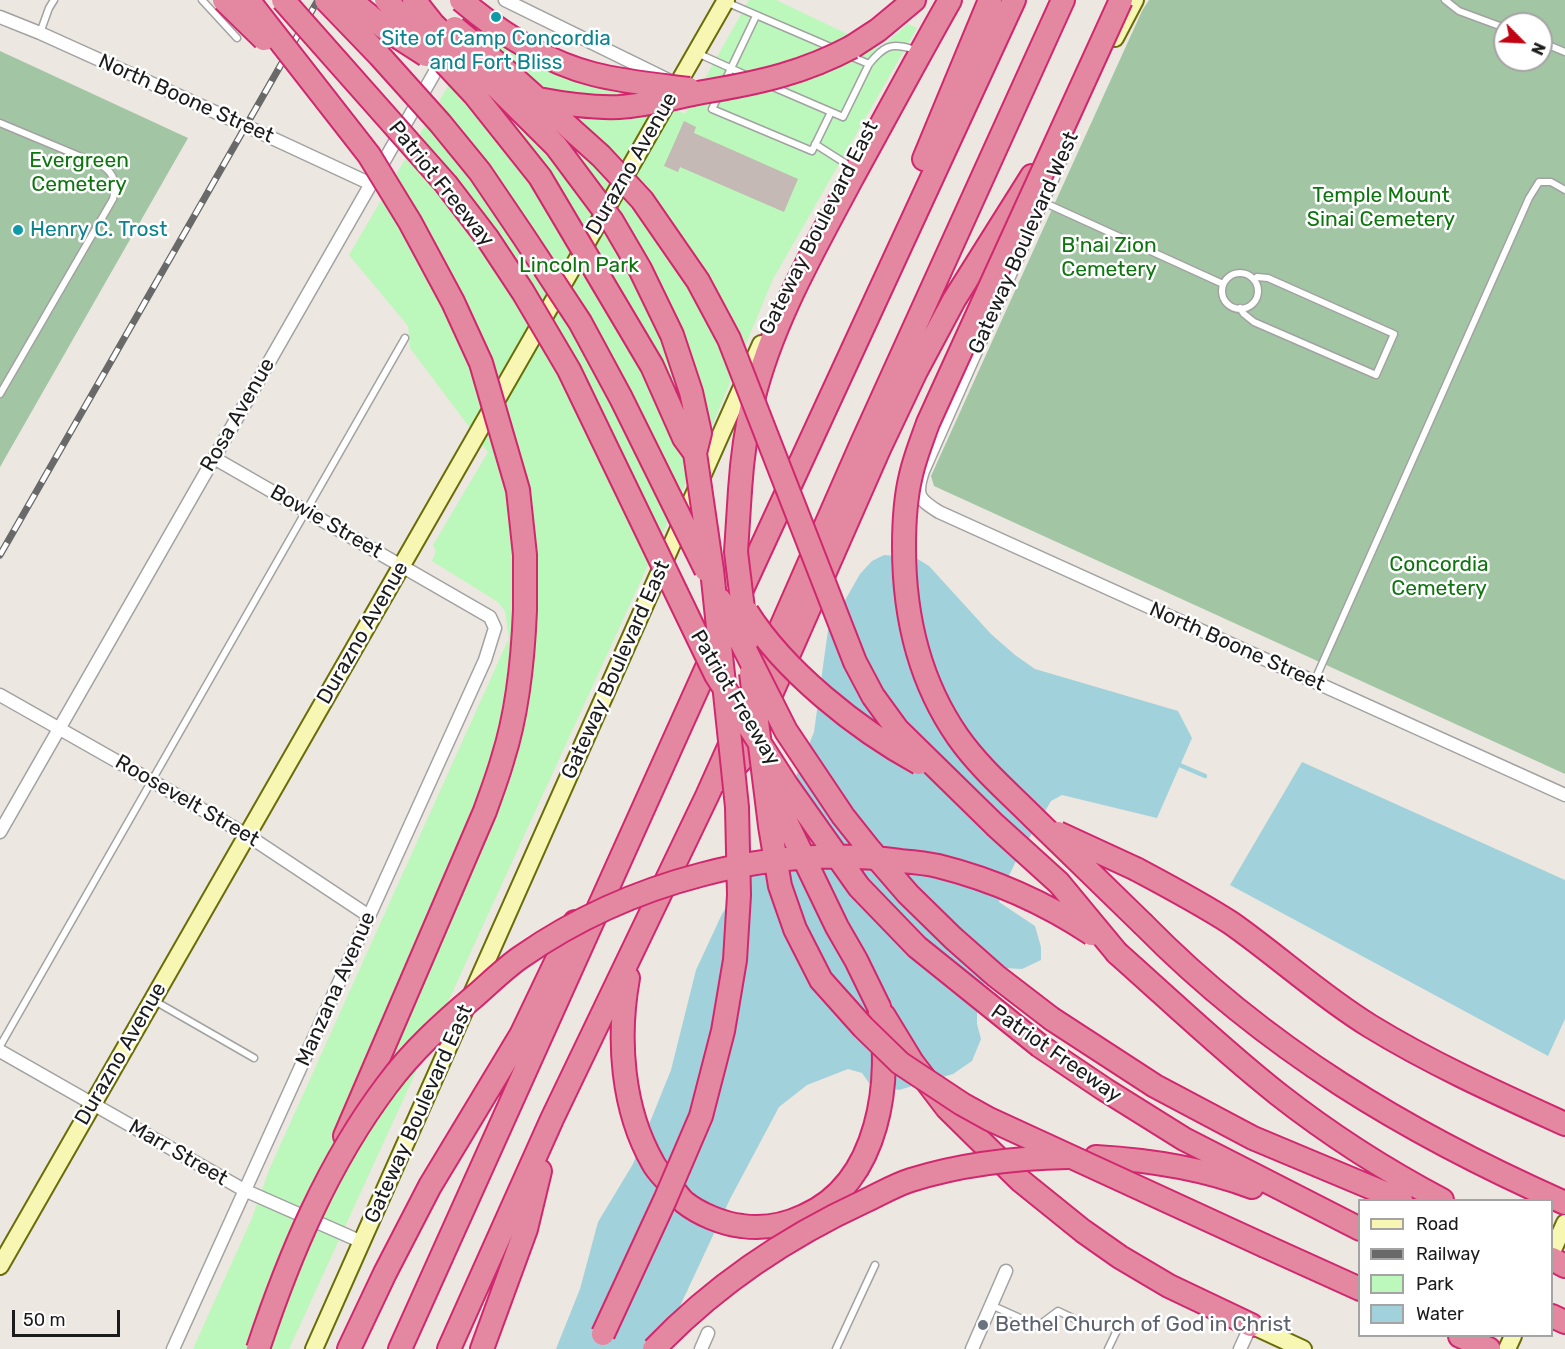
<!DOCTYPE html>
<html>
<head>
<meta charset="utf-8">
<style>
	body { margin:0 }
	#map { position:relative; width:1565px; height:1349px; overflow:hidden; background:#ece7e0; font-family:Rubik,sans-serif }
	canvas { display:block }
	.legend { position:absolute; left:1358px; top:1199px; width:195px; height:138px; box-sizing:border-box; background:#fff; border:2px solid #a4a4a4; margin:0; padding:8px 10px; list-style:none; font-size:18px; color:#1b1b1b }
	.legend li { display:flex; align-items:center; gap:12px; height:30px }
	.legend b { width:30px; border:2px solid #a4a4a4 }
	.north { position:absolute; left:1493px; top:12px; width:60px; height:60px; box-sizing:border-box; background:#fff; border:2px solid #a4a4a4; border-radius:50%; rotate:114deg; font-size:16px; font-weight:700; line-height:24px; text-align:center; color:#1b1b1b }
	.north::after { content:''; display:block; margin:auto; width:21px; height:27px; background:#c10413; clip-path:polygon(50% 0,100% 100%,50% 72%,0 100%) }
	.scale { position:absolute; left:12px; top:1310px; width:108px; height:27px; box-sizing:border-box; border:3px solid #1b1b1b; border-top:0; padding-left:8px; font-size:18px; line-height:21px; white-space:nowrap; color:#1b1b1b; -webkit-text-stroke:4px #fff; paint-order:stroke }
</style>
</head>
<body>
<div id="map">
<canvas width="1565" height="1349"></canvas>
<ul class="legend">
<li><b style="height:8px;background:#f7f6b3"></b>Road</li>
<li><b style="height:8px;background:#696969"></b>Railway</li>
<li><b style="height:16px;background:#bcf7bc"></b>Park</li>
<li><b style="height:16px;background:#a1d1da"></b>Water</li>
</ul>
<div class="north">N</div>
<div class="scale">50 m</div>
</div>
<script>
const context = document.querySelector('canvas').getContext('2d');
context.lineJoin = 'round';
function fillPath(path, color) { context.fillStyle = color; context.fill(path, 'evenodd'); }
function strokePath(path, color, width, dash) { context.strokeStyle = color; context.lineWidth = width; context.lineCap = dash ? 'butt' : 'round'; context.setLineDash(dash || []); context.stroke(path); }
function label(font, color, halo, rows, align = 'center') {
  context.font = font + ' Rubik,sans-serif'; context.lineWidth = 5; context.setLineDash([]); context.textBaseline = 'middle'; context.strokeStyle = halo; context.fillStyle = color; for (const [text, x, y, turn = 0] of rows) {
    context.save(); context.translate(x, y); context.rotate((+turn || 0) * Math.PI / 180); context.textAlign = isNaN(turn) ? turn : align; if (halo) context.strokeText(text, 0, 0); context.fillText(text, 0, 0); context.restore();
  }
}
const cemetery = new Path2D(`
	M1149,0H1565V774L934,486L931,476L1142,11ZM1505,24H1541V60H1505Z
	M0,51L188,138L0,467Z`);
const park = new Path2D(`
	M749,0H776L879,49L908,24L917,28L773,279L714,421L289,1349H193L252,1218L269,1170L509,638L505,611L498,602L432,561L436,551L433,545L488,452L410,348L408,326L349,255L488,18L541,46L685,114Z`);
const water = new Path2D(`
	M884,555L916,558L929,566L991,634L1015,655L1035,669L1178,711L1192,738L1157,818L1062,795L1051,801L1017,859L1001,892L999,902L1035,926L1041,947V960L1022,969L1004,968L983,985L977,1012V1024L981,1039L972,1061L953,1074L899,1090L869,1083L862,1073L848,1069L807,1085L779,1107L730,1199L660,1349H556L580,1289L598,1222L633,1164L671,1070L696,970L722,914L766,850L814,732L828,630L860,574L872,561Z
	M1302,762L1565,880V1019L1548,1056L1230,885Z`);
const stream = new Path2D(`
	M1175,763L1205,776`);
const building = new Path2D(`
	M684,121L696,127L694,133L798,179L784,212L680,167L678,172L664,166Z`);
const lane = new Path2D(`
	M202,0L237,38
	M1445,0L1459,11L1505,28
	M726,2L835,49
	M40,33L49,8L54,0
	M1541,42L1565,52
	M697,53L748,76
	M869,64C883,47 890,42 912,49
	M724,83L756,16
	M771,86L843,117L869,64L850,56
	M719,95L712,109L812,151L831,112
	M0,123L103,166C115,175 117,184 113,199L0,394
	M815,144L848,165
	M1043,202L1223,284
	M1222 291a18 18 0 1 1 36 0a18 18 0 1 1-36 0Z
	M1240,308L1244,314L1254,322L1376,375L1394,334L1268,278L1257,277L1254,280
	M1314,682L1529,198L1539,182H1551L1565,190
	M153,1000L254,1058
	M0,1046L405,338
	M991,1305L1038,1326L1058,1311L1079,1321
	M836,1349L875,1265
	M1108,1349L1120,1324`);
const street = new Path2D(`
	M505,0L668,80
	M0,17L40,33L246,126L371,184
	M1069,141L923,471C915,495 918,499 939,512L1565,795
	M0,695L247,835L369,916
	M0,832L443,58
	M0,1051L244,1190L362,1242
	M173,1349L485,660L495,628L490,617L214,458
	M701,1349L708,1333
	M972,1349L1006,1271
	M1240,1349L1251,1325`);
const secondary = new Path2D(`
	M1115,38L1135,0
	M1552,1252L1565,1223
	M0,1266L726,0
	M1251,1325L1303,1349
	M314,1349L761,344
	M1507,1349L1513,1336`);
const highway = new Path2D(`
	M852,47L878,30L914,0
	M924,159L990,0
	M740,490C742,460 746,429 753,400C772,322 814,250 851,180C884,120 916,60 950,0
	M738,598L1014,0
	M753,691L862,443L1063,0
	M722,780L743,758L879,449L916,371L954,300L1032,176
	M1136,869C1168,886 1200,903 1231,923C1278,956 1321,996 1370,1026C1432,1064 1499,1094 1565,1124
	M1144,925C1266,1049 1407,1133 1565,1203
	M1117,953C1170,1000 1222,1050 1278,1094C1329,1134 1385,1170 1442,1200
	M628,978C617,1039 622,1109 653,1163C657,1171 664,1177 670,1184C674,1190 679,1197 684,1202C699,1214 723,1224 742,1226C763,1229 785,1225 804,1216C880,1183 893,1079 879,1007
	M884,1016L912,1062L947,1108L1021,1181L1083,1231L1120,1257L1169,1286L1251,1325
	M1052,1019L1155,1086L1253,1138L1401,1200
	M1040,1046L1104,1089L1184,1139L1360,1229
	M345,1136L485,811C491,794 498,776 503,758C518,711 523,660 525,610
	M1096,1157C1149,1160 1202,1168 1252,1187
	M1265,1246L1360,1289
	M1552,1259L1565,1266
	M1552,1316L1565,1322
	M1460,1336L1489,1349
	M349,1349L385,1273L430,1186L521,1035L575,922
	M400,1349L716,647
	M449,1349L552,1119L707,796L733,738
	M482,1349L526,1229L540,1171`);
const rail = new Path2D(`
	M0,555L318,0`);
const highwayBridge = new Path2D(`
	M224,0L264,39
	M248,0L369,155L410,222L453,302L481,363L518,490L525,555V610
	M283,0L446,184L488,239L523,292L569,370L716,675L786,784L859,887L917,947L1040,1046
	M326,0L379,55L440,123L480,172L524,237L580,322L621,398L706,570
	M350,0L387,30L426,55
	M386,0L474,94L540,177L652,366L684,438L695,453
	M414,0L433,24L556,146L612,221L640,269L672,335L691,392L700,433L695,453L712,570L737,807L739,895L735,960L723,1031L701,1116L665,1200L603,1334
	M461,0C500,33 543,61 593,74C624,82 657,85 689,89
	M1121,0L928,423C922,440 915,457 911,475C905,499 904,523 904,547C904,615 919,681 958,737C979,767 1007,791 1033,817C1070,853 1107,889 1144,925
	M455,28L504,69L601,156L642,200L698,281L729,339L855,662L873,696L897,729L995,825L1059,883L1117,953
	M538,99C564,104 592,108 619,107C650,105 679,96 709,91C762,82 805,72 852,47
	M740,490L736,552L747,641
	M720,600L786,731L843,816L870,850L908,894L953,938L996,976L1052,1019
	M747,612C784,671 858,730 919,763
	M751,673L770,826L780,886L795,929L821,980L863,1027L900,1063L962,1104L989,1119L1265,1246
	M771,790L837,927L856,960L879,1007
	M1058,833L1136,869
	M258,1349C289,1256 328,1163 387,1085C412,1051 443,1023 475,996C490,983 505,968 521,957C627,883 771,843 900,861C912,862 925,863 938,866C994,880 1044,902 1092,934
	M654,1349C714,1286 787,1237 865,1201C880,1194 895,1185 911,1180C962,1164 1015,1158 1068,1157`);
const markers = [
	[496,17,6,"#0f9aa8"],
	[18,230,6,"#0f9aa8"],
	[983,1325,6,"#6b7280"]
];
const cultureNames = [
	["Site of Camp Concordia",496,39],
	["and Fort Bliss",496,63],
	["Henry C. Trost",30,230,"left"]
];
const streetNames = [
	["North Boone Street",186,99,24],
	["Durazno Avenue",632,164,-60],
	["Patriot Freeway",441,184,51],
	["Gateway Boulevard East",819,228,-63],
	["Gateway Boulevard West",1024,243,-66],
	["Rosa Avenue",238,415,-60],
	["Bowie Street",326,522,30],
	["Durazno Avenue",363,633,-60],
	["North Boone Street",1237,647,24],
	["Gateway Boulevard East",616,670,-66],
	["Patriot Freeway",735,698,59],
	["Roosevelt Street",187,801,30],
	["Manzana Avenue",336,989,-66],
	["Durazno Avenue",121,1054,-60],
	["Patriot Freeway",1056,1054,35],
	["Gateway Boulevard East",419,1114,-66],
	["Marr Street",178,1153,30]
];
const parkNames = [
	["Evergreen",79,161],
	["Cemetery",79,185],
	["Temple Mount",1381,196],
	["Sinai Cemetery",1381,220],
	["B'nai Zion",1109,246],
	["Cemetery",1109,270],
	["Lincoln Park",579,266],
	["Concordia",1439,565],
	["Cemetery",1439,589]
];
const worshipNames = [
	["Bethel Church of God in Christ",995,1325]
];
fillPath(cemetery, '#a2c5a4');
fillPath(park, '#bcf7bc');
fillPath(water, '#a1d1da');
strokePath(stream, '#a1d1da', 4.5);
fillPath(building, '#c4b9b4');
strokePath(lane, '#a2a2a2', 9);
strokePath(street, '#a2a2a2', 15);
strokePath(secondary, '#6a6d07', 20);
strokePath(highway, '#d1276e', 26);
strokePath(lane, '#fff', 6);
strokePath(street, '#fff', 12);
strokePath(secondary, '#f7f6b3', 16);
strokePath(highway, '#e388a0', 22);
strokePath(rail, '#696969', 7);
strokePath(rail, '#fff', 4.5, [14]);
strokePath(highwayBridge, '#d1276e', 26, []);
strokePath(highwayBridge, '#e388a0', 22);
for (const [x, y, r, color] of markers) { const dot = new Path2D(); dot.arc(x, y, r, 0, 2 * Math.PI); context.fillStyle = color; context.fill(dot); strokePath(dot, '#fff', 2); }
label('21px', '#0d838f', '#fff', cultureNames);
label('21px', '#1b1b1b', '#fff', streetNames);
label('21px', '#0d750e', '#fff', parkNames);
label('21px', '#5b616d', '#fff', worshipNames, 'left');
</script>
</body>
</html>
